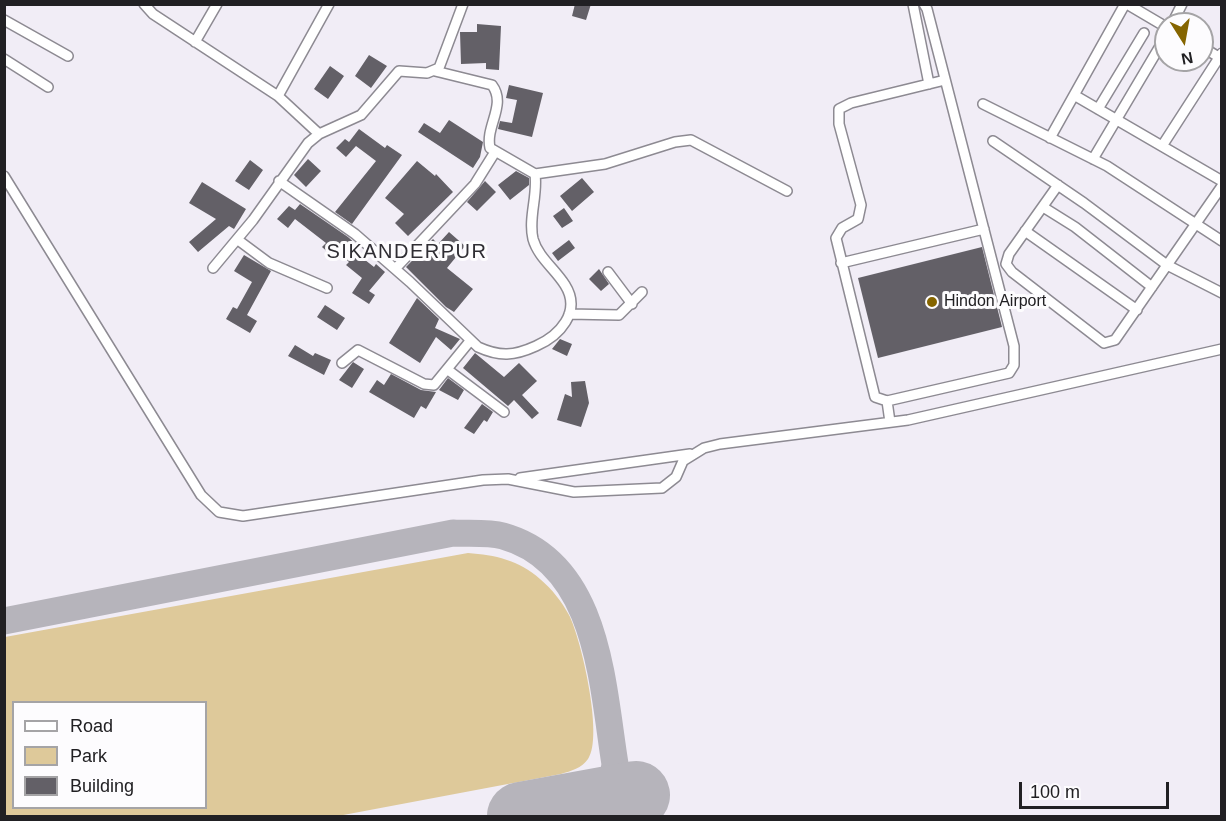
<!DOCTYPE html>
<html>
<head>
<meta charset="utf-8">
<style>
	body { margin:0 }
	#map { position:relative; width:1226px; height:821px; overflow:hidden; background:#f1edf6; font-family:Arial,sans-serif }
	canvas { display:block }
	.frame { position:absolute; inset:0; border:6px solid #212023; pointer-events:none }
	.legend { position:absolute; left:12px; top:701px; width:195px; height:108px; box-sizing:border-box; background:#fdfcfe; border:2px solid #a5a4a6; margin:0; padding:8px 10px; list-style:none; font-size:18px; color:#212023 }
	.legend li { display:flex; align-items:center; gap:12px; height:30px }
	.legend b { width:30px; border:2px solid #a5a4a6 }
	.north { position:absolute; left:1154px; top:12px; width:60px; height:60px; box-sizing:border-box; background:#fdfcfe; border:2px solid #a5a4a6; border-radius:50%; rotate:169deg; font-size:16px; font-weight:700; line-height:24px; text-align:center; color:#212023 }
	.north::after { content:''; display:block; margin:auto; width:21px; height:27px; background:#856500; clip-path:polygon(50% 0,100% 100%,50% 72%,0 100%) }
	.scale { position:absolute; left:1019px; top:782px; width:150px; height:27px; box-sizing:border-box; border:3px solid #212023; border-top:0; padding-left:8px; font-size:18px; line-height:21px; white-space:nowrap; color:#212023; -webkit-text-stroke:4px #fdfcfe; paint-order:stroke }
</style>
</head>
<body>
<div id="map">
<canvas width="1226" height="821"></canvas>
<div class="frame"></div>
<ul class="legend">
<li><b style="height:8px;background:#fff"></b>Road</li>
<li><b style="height:16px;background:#dec99a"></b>Park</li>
<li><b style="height:16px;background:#636067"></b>Building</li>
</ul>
<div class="north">N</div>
<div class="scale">100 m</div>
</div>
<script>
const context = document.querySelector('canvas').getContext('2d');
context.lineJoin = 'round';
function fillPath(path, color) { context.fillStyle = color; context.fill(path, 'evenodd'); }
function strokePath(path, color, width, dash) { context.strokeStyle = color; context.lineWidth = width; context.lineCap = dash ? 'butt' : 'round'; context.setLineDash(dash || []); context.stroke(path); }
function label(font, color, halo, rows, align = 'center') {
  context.font = font + ' Arial,sans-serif'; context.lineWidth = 6; context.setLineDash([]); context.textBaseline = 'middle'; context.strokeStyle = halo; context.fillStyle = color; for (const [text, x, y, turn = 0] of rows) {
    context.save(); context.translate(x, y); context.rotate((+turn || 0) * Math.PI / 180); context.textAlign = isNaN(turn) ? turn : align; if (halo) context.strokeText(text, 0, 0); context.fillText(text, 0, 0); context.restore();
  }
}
const green = new Path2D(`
	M468,553C495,555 519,560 540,579C552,589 562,602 569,615C581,638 604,737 588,759C582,768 571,771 561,774L338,816H5V637ZM14,702H206V808H14Z`);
const taxiway = new Path2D(`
	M4,621L453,533C468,534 488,532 503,536C599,563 602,684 615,764C613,787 600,797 580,805
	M541,813L576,816`);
const runway = new Path2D(`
	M521,816L636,795`);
const building = new Path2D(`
	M575,4H591L586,20L572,16Z
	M477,24L501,26L499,70L486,69V63L461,64L460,32H477Z
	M369,55L387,66L371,88L355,76Z
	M330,66L344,76L328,99L314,89Z
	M509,85L543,93L532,137L498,129L500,121L512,123L517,100L506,98Z
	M449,120L483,142L480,157L473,168L418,132L424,123L440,133Z
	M359,129L385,148L387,145L402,155L352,224L335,212L376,161L356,146L346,157L336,148L345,139L349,142Z
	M308,159L321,171L306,187L294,175Z
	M250,160L263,170L249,190L235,181Z
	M417,161L435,176L436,174L453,192L408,236L395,223L404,214L385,198Z
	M516,171L529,178V185L510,200L498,185Z
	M582,178L594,192L572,211L560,196Z
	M485,181L496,192L477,211L467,202Z
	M202,182L246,209L234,229L229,226L198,252L189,242L216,219L189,203Z
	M300,204L348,237L359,247L355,252L374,267L376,264L385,272L369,291L375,295L369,304L352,293L362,278L346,265L349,262L335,250L331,255L322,247L326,243L295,219L288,228L277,219L289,206L295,210Z
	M564,208L573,221L562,228L553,216Z
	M449,232L465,246L447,268L473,289L454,312L446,307L406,267L433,239L438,244Z
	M569,240L575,248L558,261L552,253Z
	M982,247L1002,327L878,358L858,278Z
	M244,255L271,271L247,315L257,321L250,333L226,319L233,307L237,309L252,282L234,271Z
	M599,269L609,284L601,291L589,279Z
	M417,298L439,319L435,328L460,339L451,350L436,337L420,363L389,343Z
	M325,305L345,318L337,330L317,317Z
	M560,339L572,344L567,356L552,349Z
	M295,345L313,356L315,353L331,360L324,375L288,356Z
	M475,353L504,377L519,363L537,381L522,395L539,413L532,419L514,400L508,406L463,368Z
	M353,362L364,369L352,388L339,380Z
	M391,374L421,390L436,392L426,409L421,406L414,418L369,392L377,380L384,385Z
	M448,378L464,390L458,400L439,390Z
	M585,381L589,403L581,427L557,420L565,394L572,397L571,382Z
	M482,404L493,412L487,422L484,420L474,434L464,428Z`);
const minor = new Path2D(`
	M144,4L153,14L278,96L319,134
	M913,4L929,84
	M924,4L927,9L1014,346V365L1009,373L887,401L875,397L836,238L842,228L858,219L861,205L839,124V109L851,103L945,80
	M1127,4L1166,27
	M4,20L68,56
	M1172,24L1182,4
	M195,42L217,4
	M1202,47L1222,59
	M4,59L48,87
	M1074,95L1222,181
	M278,96L329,4
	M983,104L1107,166L1222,241
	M1098,109L1144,33
	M1050,138L1125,4
	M993,141L1084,203L1167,265L1222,293
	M1162,146L1222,53
	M1093,159L1166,36
	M535,174L605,164L675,142L691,140L787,191
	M4,176L201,495L219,512L243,516L483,480L508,479L574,492L662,488L676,477L683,461L704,448L720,444L908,420L1222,349
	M279,181L355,234L410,282L478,347C500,357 514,356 536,346C559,336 582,312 565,285C555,269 538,257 533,239C528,218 538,196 535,174L490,148C485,126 507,105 492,85L435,71
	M1058,185L1009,254L1006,264L1012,272L1104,343L1115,340L1222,186
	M1043,207L1075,227L1152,287
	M1025,231L1137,310
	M238,240L269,263L327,288
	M841,263L984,229
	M213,268L253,220L308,143L319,134L361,115L399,71L427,73L439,68L463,4
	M395,269L475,184L495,152
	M608,272L632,304
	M569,314L619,315L642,292
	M342,363L358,350L424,384L434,385L470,341
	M448,370L504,412
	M887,401L890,422
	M520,478L690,454`);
const markers = [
	[932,302,6,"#856500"]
];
const poiNames = [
	["Hindon Airport",944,302]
];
const quarterNames = [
	["SIKANDERPUR",407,252]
];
fillPath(green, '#dec99a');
strokePath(taxiway, '#b6b4bb', 27);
strokePath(runway, '#b6b4bb', 68);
fillPath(building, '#636067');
strokePath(minor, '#8d8a92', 12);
strokePath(minor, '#fff', 9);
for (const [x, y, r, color] of markers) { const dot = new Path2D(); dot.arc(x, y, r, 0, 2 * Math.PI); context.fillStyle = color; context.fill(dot); strokePath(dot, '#fdfcfe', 2); }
label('16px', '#212023', '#fdfcfe', poiNames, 'left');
context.letterSpacing = '1.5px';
label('20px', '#2f2d33', '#fdfcfe', quarterNames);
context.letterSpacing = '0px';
</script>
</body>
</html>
